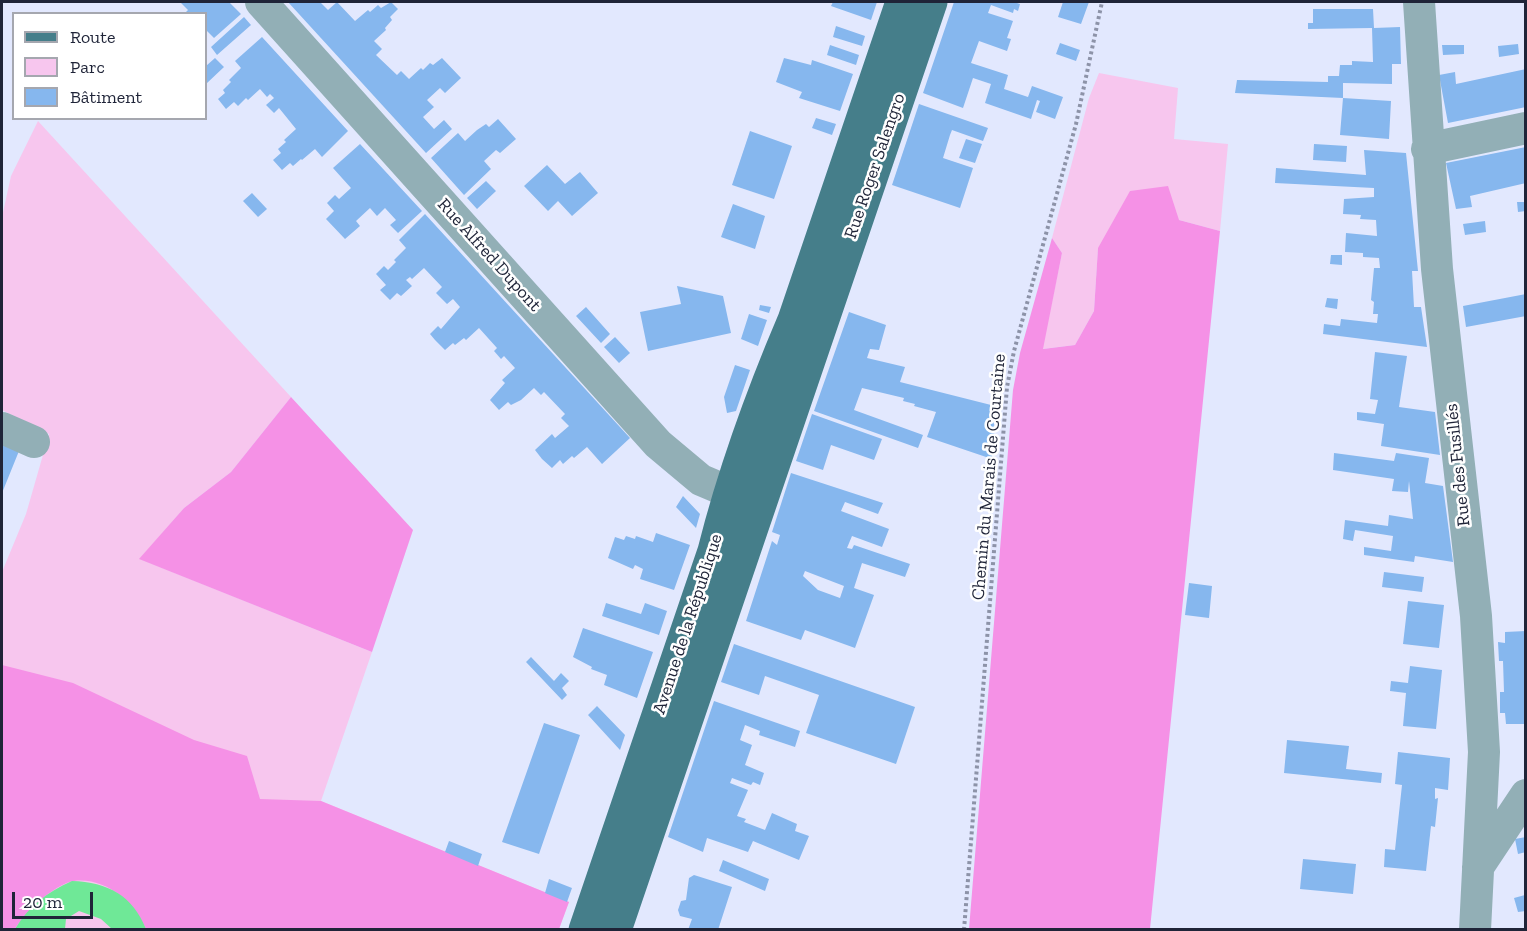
<!DOCTYPE html>
<html>
<head>
<meta charset="utf-8">
<style>
	body { margin:0 }
	#map { position:relative; width:1527px; height:931px; overflow:hidden; background:#e2e8fe; font-family:"Zilla Slab",serif }
	canvas { display:block }
	.frame { position:absolute; inset:0; border:3px solid #1f2438; pointer-events:none }
	.legend { position:absolute; left:12px; top:12px; width:195px; height:108px; box-sizing:border-box; background:#fff; border:2px solid #a5a7af; margin:0; padding:8px 10px; list-style:none; font-size:18px; color:#1f2438 }
	.legend li { display:flex; align-items:center; gap:12px; height:30px }
	.legend b { width:30px; border:2px solid #a5a7af }
	.scale { position:absolute; left:12px; top:892px; width:81px; height:27px; box-sizing:border-box; border:3px solid #1f2438; border-top:0; padding-left:8px; font-size:18px; line-height:21px; white-space:nowrap; color:#1f2438; -webkit-text-stroke:4px #fff; paint-order:stroke }
</style>
</head>
<body>
<div id="map">
<canvas width="1527" height="931"></canvas>
<div class="frame"></div>
<ul class="legend">
<li><b style="height:8px;background:#457e8a"></b>Route</li>
<li><b style="height:16px;background:#f7c6ee"></b>Parc</li>
<li><b style="height:16px;background:#86b7ee"></b>Bâtiment</li>
</ul>
<div class="scale">20 m</div>
</div>
<script>
const context = document.querySelector('canvas').getContext('2d');
context.lineJoin = 'round';
function fillPath(path, color) { context.fillStyle = color; context.fill(path, 'evenodd'); }
function strokePath(path, color, width, dash) { context.strokeStyle = color; context.lineWidth = width; context.lineCap = dash ? 'butt' : 'round'; context.setLineDash(dash || []); context.stroke(path); }
function label(font, color, halo, rows, align = 'center') {
  context.font = font + ' "Zilla Slab",serif'; context.lineWidth = 5; context.setLineDash([]); context.textBaseline = 'middle'; context.strokeStyle = halo; context.fillStyle = color; for (const [text, x, y, turn = 0] of rows) {
    context.save(); context.translate(x, y); context.rotate((+turn || 0) * Math.PI / 180); context.textAlign = isNaN(turn) ? turn : align; if (halo) context.strokeText(text, 0, 0); context.fillText(text, 0, 0); context.restore();
  }
}
const green = new Path2D(`
	M1099,73L1178,88L1174,139L1228,144L1220,231L1179,220L1098,248L1094,311L1075,345L1042,349L1062,253L1052,238L1089,98Z
	M38,121L291,397L231,472L184,508L140,559L372,652L321,801L569,902L559,929L2,930V572L26,514L49,434L2,410V217L11,176Z`);
const forest = new Path2D(`
	M1168,186L1179,220L1220,231L1150,929H969L1013,390L1020,353L1052,238L1062,253L1043,349L1075,345L1094,311L1098,248L1130,191Z
	M291,397L413,530L372,652L139,559L184,508L231,472Z
	M2,665L73,683L194,740L247,756L260,799L321,801L569,902L559,929H146C135,903 106,877 74,881C54,884 25,913 15,929H2Z`);
const water = new Path2D(`
	M72,881C108,882 133,896 146,929H112L101,919L79,911L66,919L65,929H15C29,906 47,892 72,881Z`);
const building = new Path2D(`
	M180,2H229L241,14L214,38L206,30V14H184L188,10Z
	M288,2H320L328,10L337,2L355,21L368,10L370,12L378,5L381,8L391,2L398,9L390,17L392,20L385,28L386,30L374,41L382,49L376,55L397,75L401,71L409,79L421,68L423,70L430,63L433,65L442,58L461,78L445,93L440,88L427,100L434,107L423,117L434,129L444,120L452,129L426,153Z
	M833,2H877L871,20L831,6Z
	M954,2H1014L1020,4L1018,11L1014,9L1013,13L991,5L988,13L1013,21L1007,38L1011,39L1007,51L979,41L971,63L1008,75L1004,89L1028,97L1032,86L1063,97L1055,119L1036,112L1040,101L1037,100L1031,119L985,103L991,84L973,78L963,108L923,93Z
	M1063,2H1089L1081,24L1058,17Z
	M1313,9H1373L1374,28L1400,27L1401,64H1392V84L1343,83V98L1391,101L1389,139L1340,135L1343,98L1235,93L1237,80L1328,82V76H1339L1340,65H1352V61L1373,62L1372,28L1308,29V23H1313Z
	M244,17L251,25L217,55L211,47Z
	M836,26L865,36L862,46L833,37Z
	M262,37L348,131L322,157L315,149L302,160L301,159L293,166L290,163L282,170L273,160L281,153L278,149L286,142L284,140L296,129L279,108L274,113L266,105L274,98L270,94L267,97L260,89L248,100L246,98L238,106L234,102L226,109L218,99L225,93L223,90L231,82L229,80L241,68L235,61Z
	M1060,43L1080,50L1076,61L1056,54Z
	M1518,44L1519,54L1499,57L1498,46Z
	M830,45L859,55L856,65L827,55Z
	M1442,45H1464V54L1443,55Z
	M215,58L224,67L206,84V66Z
	M784,58L811,65L812,60L853,74L840,111L799,98L802,92L776,82Z
	M1526,69V107L1448,123L1439,75L1455,72L1456,84Z
	M919,104L988,128L983,141L952,130L950,135L943,158L973,168L960,208L892,185Z
	M816,118L836,124L832,135L812,128Z
	M498,119L516,139L500,153L496,150L484,161L491,169L464,195L431,158L458,133L465,141L477,130L486,124L489,127Z
	M750,131L792,146L774,199L732,185Z
	M966,139L982,144L975,163L959,158Z
	M360,144L422,211L398,233L390,225L396,220L385,208L377,216L370,208L356,221L360,226L345,239L326,219L334,211L327,203L335,195L339,199L351,188L333,168Z
	M1314,144L1347,146L1346,162L1313,160Z
	M1526,147V183L1470,196L1472,207L1456,209L1446,163Z
	M1364,150L1406,153L1418,271H1412L1414,307H1421L1427,347L1323,334L1324,324L1340,326L1341,319L1377,323L1378,314H1373L1374,302L1371,300L1374,268H1380L1379,258L1363,257V253L1345,252L1346,233L1377,236L1376,220L1360,219L1361,215L1343,214L1344,199L1374,197V188L1275,183L1276,168L1366,175Z
	M547,165L565,184L580,172L598,193L572,216L558,201L548,211L524,186Z
	M486,181L496,191L477,209L467,198Z
	M252,193L267,209L258,217L243,201Z
	M1517,202H1526V211L1518,212Z
	M733,204L765,216L755,249L721,237Z
	M425,214L630,438L602,464L587,447L574,458L572,456L563,464L560,460L552,468L542,459L535,450L552,434L555,438L569,426L561,418L565,414L544,392L541,395L534,388L521,400L511,405L508,402L499,410L490,400L505,383L502,380L515,368L504,356L501,359L494,351L497,348L479,328L466,340L464,338L455,345L453,343L445,350L435,340L430,334L438,326L441,329L460,307L453,299L447,304L436,293L442,287L424,268L412,279L410,277L406,280L412,286L401,296L397,293L390,300L380,290L386,285L376,274L384,266L388,270L396,262L394,260L406,248L399,240Z
	M1485,221L1486,232L1465,235L1463,224Z
	M1331,255H1342V265L1330,264Z
	M677,286L723,296L731,333L648,351L640,312L681,304Z
	M1526,294V316L1466,327L1463,306Z
	M1327,298L1338,299L1337,309L1325,307Z
	M760,305L771,307L769,313L759,310Z
	M586,307L610,334L601,343L576,316Z
	M849,312L886,325L879,350L870,349L867,358L905,367L900,382L995,406L992,459L927,437L936,412L914,406L915,404L903,401L904,398L862,388L854,410L923,435L918,448L814,411Z
	M749,314L767,320L758,346L741,339Z
	M615,337L630,353L619,363L604,347Z
	M1375,352L1407,356L1399,407L1435,412L1440,455L1381,446L1384,424L1357,420V412L1375,414L1378,400L1370,399Z
	M735,365L750,370L736,411L727,413L724,397Z
	M812,414L882,439L874,460L831,445L823,470L796,461Z
	M2,444L19,451L2,493Z
	M1334,453L1394,461L1396,453L1429,458L1425,483L1443,486L1453,562L1415,556L1414,562L1364,555V547L1391,551L1393,536L1355,530L1353,541L1343,539L1345,520L1388,526L1389,515L1413,519L1409,481L1408,492L1392,491L1394,479L1333,470Z
	M791,473L883,503L878,514L845,502L841,511L889,529L882,547L852,536L847,548L852,549L854,545L910,564L905,577L862,563L854,588L874,595L855,648L805,630L801,640L746,621L772,541L777,545L780,535L772,532ZM805,571L844,586L840,598L818,590L803,576Z
	M683,496L700,514L696,528L676,507Z
	M656,533L690,545L674,590L640,579L643,569L635,565L633,569L608,558L615,537L624,540L626,536L635,539L636,536L653,542Z
	M1384,572L1424,577L1422,592L1382,587Z
	M1189,583L1212,586L1209,618L1185,615Z
	M1408,601L1444,605L1439,648L1403,644Z
	M606,603L641,614L645,603L667,611L659,635L602,616Z
	M583,628L653,652L637,698L604,685L607,675L591,669L592,667L573,657Z
	M1526,631V724H1506L1505,713H1500V692H1504L1503,661H1499L1498,642L1505,643V632Z
	M734,644L915,707L896,764L806,733L819,695L765,676L759,695L721,682Z
	M531,657L554,681L561,673L569,681L562,688L567,695L562,700L526,662Z
	M1410,666L1442,670L1436,729L1403,726L1406,693L1390,691L1391,681L1408,683Z
	M714,701L800,731L795,747L759,735L760,731L745,725L740,740L752,745L745,765L764,773L760,785L753,782L751,785L732,778L730,783L748,790L737,816L746,819L744,822L765,830L772,813L797,824L795,831L809,836L799,860L753,841L748,852L707,838L703,852L668,837Z
	M597,706L625,735L620,750L588,715Z
	M544,723L580,735L539,854L502,842Z
	M1287,740L1349,746L1346,769L1382,773L1381,783L1284,773Z
	M1398,752L1450,758L1448,790L1435,788V799L1438,798L1435,827L1431,826L1426,871L1384,867L1385,849L1395,850L1402,785L1395,784Z
	M1526,837V852L1518,854L1515,839Z
	M449,841L482,854L478,866L445,852Z
	M1303,859L1356,864L1353,894L1300,889Z
	M723,860L769,879L765,891L719,871Z
	M694,875L732,887L718,930H688L692,919L680,916L678,910L681,901L686,900L689,878Z
	M549,879L572,888L567,902L545,893Z
	M1525,895L1526,911L1518,912L1514,898Z`);
const path = new Path2D(`
	M964,930L1007,387L1014,351L1076,124L1102,2`);
const minor = new Path2D(`
	M261,2L658,444L701,480L753,502
	M1419,2L1437,269L1476,616L1484,752L1475,930
	M1427,149L1526,128
	M2,428L34,442
	M1478,867L1526,795`);
const major = new Path2D(`
	M585,930L714,551C734,472 762,395 794,320L902,2
	M615,930L931,2`);
const streetNames = [
	["Rue Roger Salengro",875,166,-71],
	["Rue Alfred Dupont",489,255,48],
	["Rue des Fusillés",1458,465,-96],
	["Chemin du Marais de Courtaine",989,477,-85],
	["Avenue de la République",688,624,-72]
];
fillPath(green, '#f7c6ee');
fillPath(forest, '#f591e6');
fillPath(water, '#6fe897');
fillPath(building, '#86b7ee');
strokePath(path, '#8d93a8', 4, [3, 3]);
strokePath(minor, '#92afb6', 32);
strokePath(major, '#457e8a', 33);
label('18px', '#1f2438', '#fff', streetNames);
</script>
</body>
</html>
